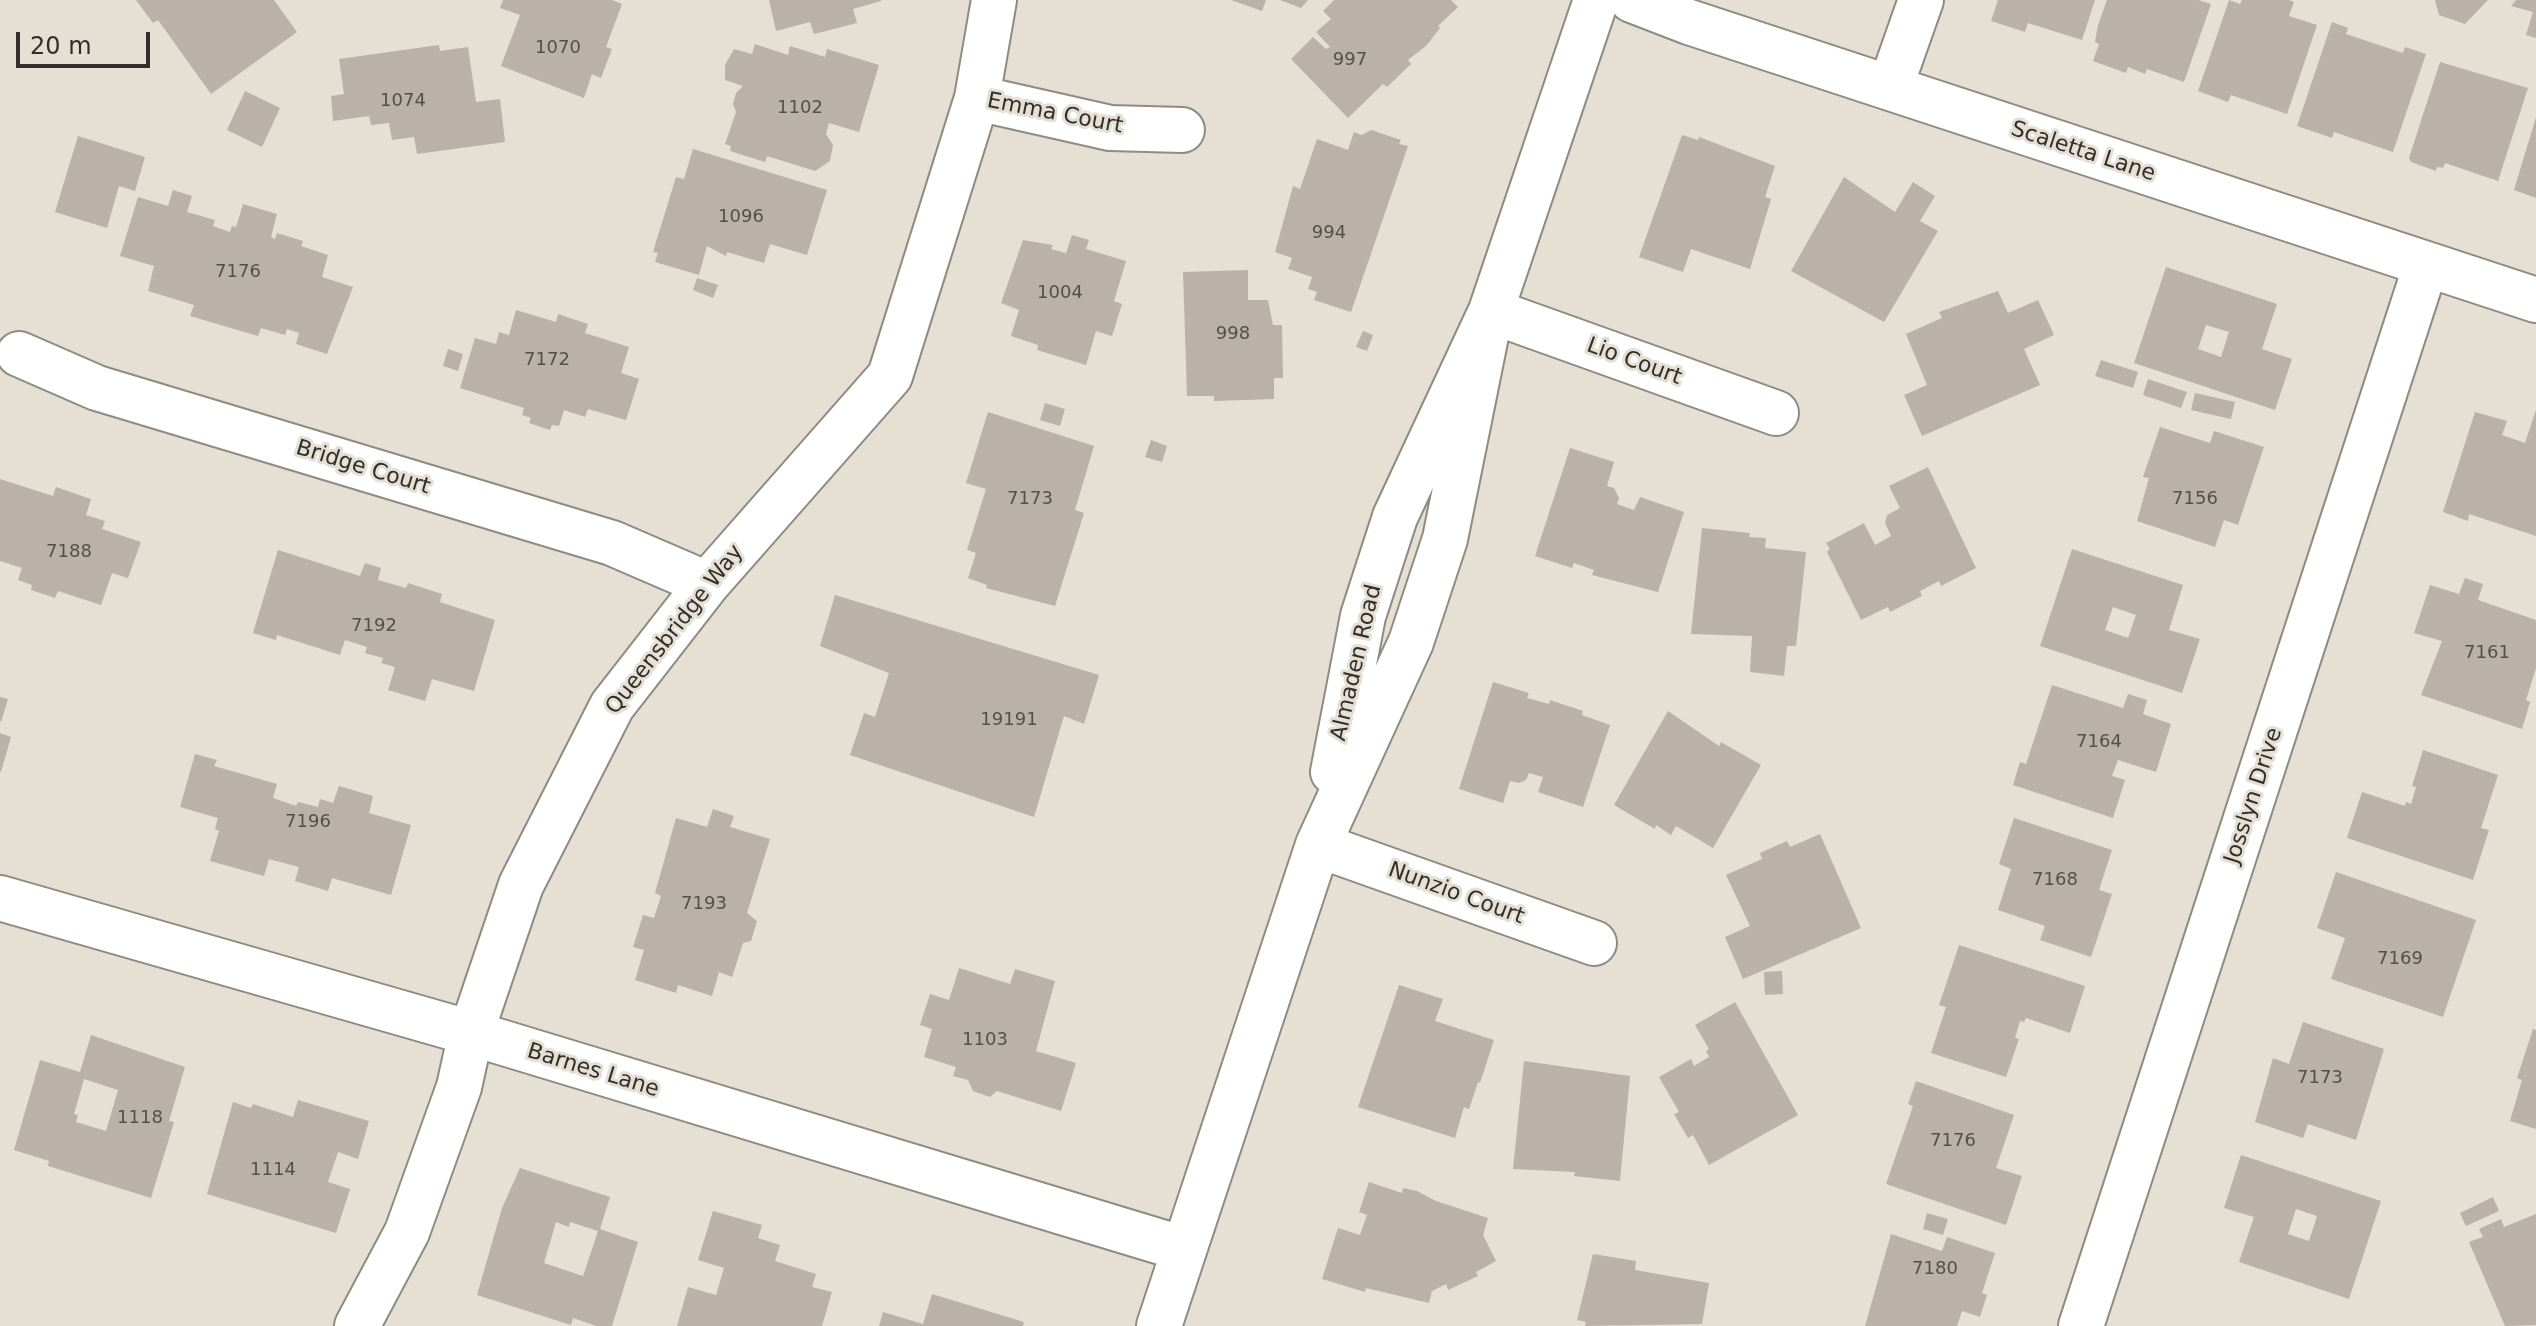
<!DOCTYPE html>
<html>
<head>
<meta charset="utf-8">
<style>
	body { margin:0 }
	#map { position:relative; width:2536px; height:1326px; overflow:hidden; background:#e5dfd4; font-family:"DejaVu Sans",sans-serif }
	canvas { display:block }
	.scale { position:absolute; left:16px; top:32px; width:134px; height:36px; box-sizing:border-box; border:4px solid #312f2b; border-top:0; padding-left:10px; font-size:24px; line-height:28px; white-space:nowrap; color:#312f2b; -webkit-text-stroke:6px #e5dfd4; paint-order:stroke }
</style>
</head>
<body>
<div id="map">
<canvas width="2536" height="1326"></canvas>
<div class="scale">20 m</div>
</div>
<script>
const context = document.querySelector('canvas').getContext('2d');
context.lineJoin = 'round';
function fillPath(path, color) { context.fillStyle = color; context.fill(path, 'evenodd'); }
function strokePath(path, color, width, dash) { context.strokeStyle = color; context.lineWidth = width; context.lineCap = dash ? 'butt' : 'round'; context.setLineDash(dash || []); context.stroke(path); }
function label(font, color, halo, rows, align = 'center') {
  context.font = font + ' "DejaVu Sans",sans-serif'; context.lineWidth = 6; context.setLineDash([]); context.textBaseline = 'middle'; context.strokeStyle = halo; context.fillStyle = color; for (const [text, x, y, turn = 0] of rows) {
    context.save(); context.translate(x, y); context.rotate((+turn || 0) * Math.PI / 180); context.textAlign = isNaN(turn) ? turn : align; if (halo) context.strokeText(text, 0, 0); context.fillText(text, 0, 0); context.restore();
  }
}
const building = new Path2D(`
	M136,0H274L297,32L211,94L158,20L153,23Z
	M503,0H612L622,4L606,47L612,49L601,78L592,74L584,98L501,66L520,15L500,8Z
	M769,0H881V1L853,9L857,23L814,34L810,22L776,31Z
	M1231,0H1266L1262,11Z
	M1280,0H1308L1301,8Z
	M1334,0H1451L1458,7L1438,26L1440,28L1427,45L1408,60L1411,64L1387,87L1383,84L1348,118L1291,59L1313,37L1326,49L1330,47L1316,32L1331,19L1323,11Z
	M1998,0H2095L2082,40L2028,23L2025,32L1991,21Z
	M2107,0H2198L2211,4L2184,82L2147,69L2145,74L2128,67L2126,73L2093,61L2099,44L2095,42L2098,25Z
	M2229,0L2240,4L2242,0H2289L2294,2L2289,16L2317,25L2287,114L2231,95L2228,102L2198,91Z
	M2435,0H2488L2465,24L2439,15Z
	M2516,0H2536V38L2526,35L2533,12L2511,6Z
	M2332,22L2348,28L2346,34L2403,53L2405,47L2426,54L2393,152L2334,132L2332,138L2297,126Z
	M755,44L788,55L790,46L825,57L827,49L879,65L859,132L829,123L826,134L833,145L830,161L815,171L767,156L765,162L730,151L731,146L725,144L736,112L733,104L736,93L743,86L725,80V65L734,49L752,54Z
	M439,45L440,51L468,47L476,102L500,99L505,142L417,154L414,137L392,140L389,123L371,125L369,116L333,121L331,96L344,94L339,59Z
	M2440,62L2528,88L2498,181L2445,163L2443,168L2437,167L2436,171L2411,162L2409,158Z
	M245,91L280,108L262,147L227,130Z
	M2536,117V198L2514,190Z
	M1371,130L1401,140L1399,144L1408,146L1351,312L1314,300L1317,292L1308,289L1312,277L1288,269L1292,258L1275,252L1293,186L1300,189L1317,139L1348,150L1354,132L1362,135Z
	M1682,135L1698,140L1699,137L1775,166L1765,197L1771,199L1750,269L1691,249L1683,272L1639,257Z
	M78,136L145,157L135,191L119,186L107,228L55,212Z
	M693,149L827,190L807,255L770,244L764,263L727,252L726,256L707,246L699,275L655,262L658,253L653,252L676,177L684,179Z
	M1844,177L1895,212L1913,182L1935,196L1920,221L1938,231L1884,322L1791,271Z
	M173,190L192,196L187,212L215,220L213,226L230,232L232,226L236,227L243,204L277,214L271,237L275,239L277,233L303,241L301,246L328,255L322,277L353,287L327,354L296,344L299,333L287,329L285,335L261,328L258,336L190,316L194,305L148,291L154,266L120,256L138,197L168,206Z
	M1072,235L1089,240L1086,249L1126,261L1114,301L1122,304L1112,336L1096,331L1086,365L1037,350L1038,345L1011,336L1019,310L1001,303L1023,240L1053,245L1051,249L1066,253Z
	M2166,267L2277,304L2262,349L2292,359L2275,410L2134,363ZM2206,325L2229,332L2221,357L2198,349Z
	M1248,270V300H1268L1273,325H1282L1283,378H1274V399L1214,401V396H1187L1183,272Z
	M697,278L718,285L713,298L693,290Z
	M1998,291L2008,313L2038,300L2054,335L2024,349L2040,385L1922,436L1904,395L1927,385L1906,334L1942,318L1939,312Z
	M516,310L556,322L558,314L588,324L585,333L629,347L621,373L639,379L626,420L588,409L585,417L564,410L559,426L552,425L550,430L529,423L531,418L522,415L524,408L460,388L475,338L496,344L499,332L509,335Z
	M1363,331L1373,335L1367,351L1356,347Z
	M448,349L463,354L458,371L443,366Z
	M2101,360L2138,372L2133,388L2095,376Z
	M2148,379L2187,392L2181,408L2143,395Z
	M2195,393L2235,402L2231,419L2191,410Z
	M1045,403L1065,409L1060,426L1040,420Z
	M2536,410V536L2469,514L2468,521L2443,512L2475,412L2507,421L2502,435L2525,443Z
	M988,412L1094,446L1075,510L1084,513L1055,606L986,588L987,585L968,578L976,553L967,550L986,489L966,483Z
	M2160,427L2210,443L2214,431L2264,447L2238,525L2224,520L2215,547L2137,521L2149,478L2143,477Z
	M1151,440L1167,446L1162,462L1145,457Z
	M1570,448L1614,462L1607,486L1614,488L1619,498L1617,504L1634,510L1640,497L1684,512L1658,592L1592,575L1594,570L1574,563L1572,568L1535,556Z
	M1928,467L1976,568L1941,586L1939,581L1920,591L1922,596L1890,612L1888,607L1861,620L1827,552L1830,549L1826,543L1864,523L1875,545L1891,536L1885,523L1887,515L1900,508L1889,486Z
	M0,479L53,496L56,487L91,499L86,515L105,521L102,529L141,542L128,578L112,573L101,605L58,591L55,598L31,590L32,585L18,580L22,568L0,561Z
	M1702,528L1750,533L1749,537L1766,538L1765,548L1806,552L1796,646H1787L1784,676L1750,672L1752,636L1691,634Z
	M2072,549L2183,585L2169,630L2200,639L2182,693L2040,646ZM2113,607L2136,615L2128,638L2105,630Z
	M278,550L360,576L365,563L381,568L378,580L406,588L408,583L442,594L440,602L495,620L474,691L432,679L425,701L388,690L395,667L381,663L383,658L365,653L367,647L345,640L340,655L277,635L276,640L253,633Z
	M2465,578L2483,584L2478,600L2536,620V668L2526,700L2530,702L2522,729L2421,695L2442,641L2414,633L2430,585L2459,594Z
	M835,595L1099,675L1084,724L1064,716L1034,817L850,755L864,713L875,717L889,673L820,646Z
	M1493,682L1529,693L1527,698L1549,704L1550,700L1583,711L1582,715L1610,725L1583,807L1538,792L1543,777L1529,773L1526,780L1519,783L1510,781L1503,803L1459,789Z
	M2052,685L2123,708L2128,694L2147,700L2143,714L2171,724L2156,772L2118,760L2112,776L2125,780L2113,818L2013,785L2020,762L2026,764Z
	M0,697L8,699L1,722L0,721Z
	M1668,711L1719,746L1721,742L1761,765L1713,848L1676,826L1671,835L1656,825L1655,829L1614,805Z
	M0,733L11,737L1,772H0Z
	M2423,750L2498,775L2481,828L2489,830L2473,880L2347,838L2362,792L2405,806L2406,802L2411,804L2416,787L2412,786Z
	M195,754L217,760L214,766L277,784L273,798L296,806L298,802L318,807L320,799L333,803L339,786L373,796L369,813L411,825L391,895L332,878L328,891L295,881L299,867L269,859L264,876L210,861L219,831L215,829L218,818L180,807Z
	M713,809L734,816L730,827L770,839L747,913L757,921L751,941L743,943L732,977L719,972L712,996L678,985L676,993L635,980L644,950L633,947L643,915L654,918L661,896L655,893L676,818L707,827Z
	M2014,818L2112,850L2099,890L2112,894L2091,957L2040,940L2045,926L1998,910L2011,869L1999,864Z
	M1820,834L1861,928L1743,979L1725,937L1750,926L1726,875L1762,859L1760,853L1787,841L1790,847Z
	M2336,872L2476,920L2443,1017L2331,979L2345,938L2317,928Z
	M1959,945L2085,986L2070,1033L2026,1018L2024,1022L2020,1021L2015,1038L2019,1039L2006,1077L1931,1053L1946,1007L1939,1005Z
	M959,968L1010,984L1015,969L1055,981L1036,1051L1076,1063L1061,1111L997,1091L990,1097L973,1091L968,1080L953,1076L956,1067L924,1057L932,1029L920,1025L930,994L949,1000Z
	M1782,971L1783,994L1765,995L1764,972Z
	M1399,985L1443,999L1435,1021L1494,1040L1480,1083L1478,1082L1469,1109L1464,1107L1455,1138L1358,1107Z
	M1735,1002L1798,1115L1709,1165L1693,1135L1688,1138L1674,1114L1679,1112L1659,1077L1691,1059L1694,1066L1709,1057L1706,1051L1709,1049L1695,1025Z
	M2303,1022L2384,1049L2356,1140L2308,1124L2303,1138L2255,1122L2273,1058L2289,1064Z
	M2533,1029L2536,1030V1129L2510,1121L2522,1080L2517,1078Z
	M91,1035L185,1067L169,1121L174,1122L151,1198L48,1166L49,1161L14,1150L40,1060L80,1072ZM84,1079L118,1090L106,1131L76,1122L78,1115L74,1114Z
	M1524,1061L1630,1076L1620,1181L1574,1176L1575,1172L1513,1169Z
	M1916,1081L2014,1115L1996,1168L2022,1176L2006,1225L1886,1184L1913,1106L1908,1104Z
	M298,1100L369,1121L358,1159L338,1152L328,1182L350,1189L336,1233L207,1194L233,1102L251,1108L253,1104L293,1117Z
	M2241,1155L2381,1201L2349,1299L2239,1262L2254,1217L2224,1208ZM2296,1209L2317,1216L2309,1241L2288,1234Z
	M520,1168L610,1197L600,1229L638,1242L612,1326H596L573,1318L571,1325L477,1295L502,1208ZM556,1222L569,1227L570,1222L598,1231L583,1276L544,1263Z
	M1369,1182L1402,1193L1403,1188L1417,1191L1436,1201L1488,1218L1483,1235L1496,1261L1476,1272L1478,1276L1448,1290L1446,1284L1432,1291L1429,1303L1366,1288L1365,1292L1322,1279L1338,1228L1360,1235L1367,1215L1359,1212Z
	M2493,1197L2499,1211L2466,1226L2460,1213Z
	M713,1211L762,1225L758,1238L780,1245L775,1261L816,1274L812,1287L832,1292L822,1326H677L688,1287L716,1295L724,1268L698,1260Z
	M1927,1213L1948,1219L1943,1235L1923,1229Z
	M2536,1214V1325L2505,1326L2469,1242L2483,1237L2479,1229L2501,1219L2504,1227Z
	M1891,1234L1942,1251L1947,1237L1995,1253L1982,1293L1987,1295L1980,1317L1962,1311L1957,1326H1865Z
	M1593,1254L1636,1261L1635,1270L1709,1283L1702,1324L1585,1326L1586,1322L1577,1320Z
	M932,1294L1024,1322L1023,1326H879L883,1312L923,1324Z`);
const minor = new Path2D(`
	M1632,0L1689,22L2536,300
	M1890,88L1921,0
	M977,98L1110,128L1182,130
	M1491,311L1776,413
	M19,354L97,388L612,543L707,584
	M1333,772L1363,616L1395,517L1491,311L1596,0
	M1318,845L1594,943
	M0,898L471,1033L1184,1249
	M357,1326L407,1232L459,1087L471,1033L521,885L612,706L707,584L890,376L977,98L994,0
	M1159,1326L1318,845L1411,642L1445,539L1491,311
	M2081,1326L2426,265`);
const numberNames = [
	["1070",558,48],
	["997",1350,60],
	["1074",403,101],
	["1102",800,108],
	["1096",741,217],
	["994",1329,233],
	["7176",238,272],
	["1004",1060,293],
	["998",1233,334],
	["7172",547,360],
	["7173",1030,499],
	["7156",2195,499],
	["7188",69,552],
	["7192",374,626],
	["7161",2487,653],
	["19191",1009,720],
	["7164",2099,742],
	["7196",308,822],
	["7168",2055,880],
	["7193",704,904],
	["7169",2400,959],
	["1103",985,1040],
	["7173",2320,1078],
	["1118",140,1118],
	["7176",1953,1141],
	["1114",273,1170],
	["7180",1935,1269]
];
const streetNames = [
	["Emma Court",1055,114,11],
	["Scaletta Lane",2083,152,18],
	["Lio Court",1634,362,20],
	["Bridge Court",363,468,17],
	["Queensbridge Way",675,630,-52],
	["Almaden Road",1357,663,-77],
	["Josslyn Drive",2254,796,-72],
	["Nunzio Court",1456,894,20],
	["Barnes Lane",593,1071,17]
];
fillPath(building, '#bab1a9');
strokePath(minor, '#908b81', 48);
strokePath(minor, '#fff', 44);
label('18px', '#53504a', null, numberNames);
label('22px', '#312f2b', '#e5dfd4', streetNames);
</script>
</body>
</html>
